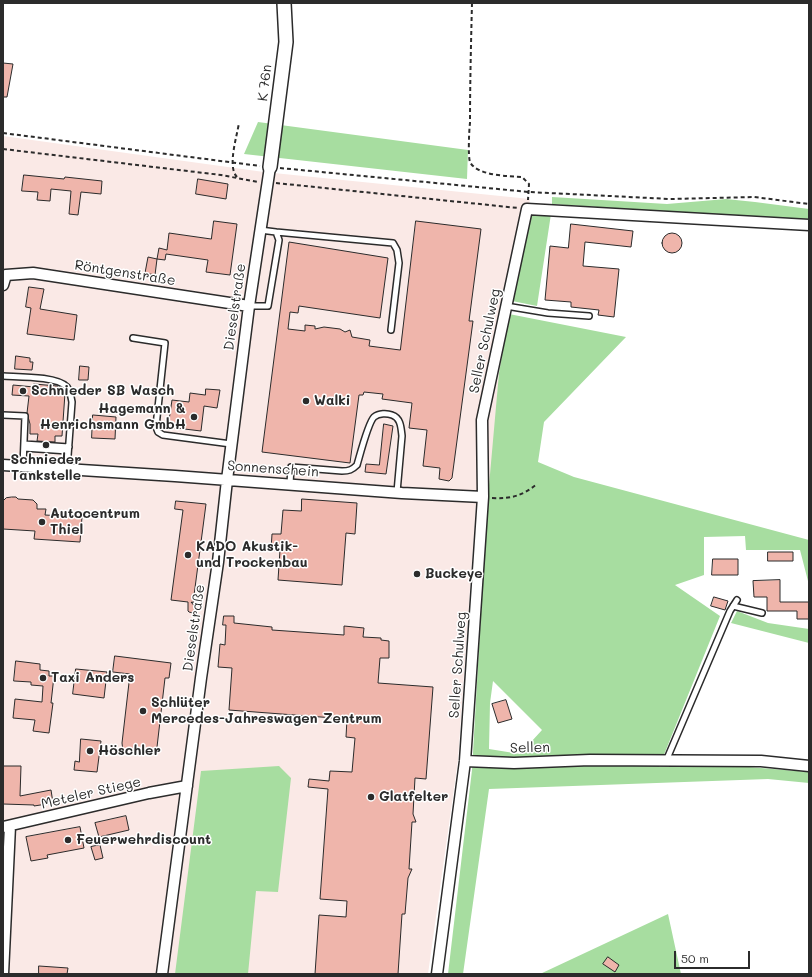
<!DOCTYPE html>
<html>
<head>
<meta charset="utf-8">
<style>
	body { margin:0 }
	#map { position:relative; width:812px; height:977px; overflow:hidden; background:#fff; font-family:Mali,sans-serif }
	canvas { display:block }
	.frame { position:absolute; inset:0; border:4px solid #2b2b2b; pointer-events:none }
	.scale { position:absolute; left:674px; top:951px; width:76px; height:18px; box-sizing:border-box; border:2px solid #2b2b2b; border-top:0; padding-left:5px; font-size:12px; line-height:14px; white-space:nowrap; color:#2b2b2b; -webkit-text-stroke:3px #fff; paint-order:stroke }
</style>
</head>
<body>
<div id="map">
<canvas width="812" height="977"></canvas>
<div class="frame"></div>
<div class="scale">50 m</div>
</div>
<script>
const context = document.querySelector('canvas').getContext('2d');
context.lineJoin = 'round';
function fillPath(path, color) { context.fillStyle = color; context.fill(path, 'evenodd'); }
function strokePath(path, color, width, dash) { context.strokeStyle = color; context.lineWidth = width; context.lineCap = dash ? 'butt' : 'round'; context.setLineDash(dash || []); context.stroke(path); }
function label(font, color, halo, rows, align = 'center') {
  context.font = font + ' Mali,sans-serif'; context.lineWidth = 3; context.setLineDash([]); context.textBaseline = 'middle'; context.strokeStyle = halo; context.fillStyle = color; for (const [text, x, y, turn = 0] of rows) {
    context.save(); context.translate(x, y); context.rotate((+turn || 0) * Math.PI / 180); context.textAlign = isNaN(turn) ? turn : align; if (halo) context.strokeText(text, 0, 0); context.fillText(text, 0, 0); context.restore();
  }
}
const built = new Path2D(`
	M3,136L264,172L530,199L499,373L490,504H476L458,760L428,974H3Z`);
const green = new Path2D(`
	M258,122L468,150L467,179L244,154Z
	M552,197L667,204L726,199L755,202L809,209V221L552,204Z
	M531,214H551L537,306L512,301Z
	M509,314L626,337L544,422L538,462L574,477L809,540V585L800,550H746L745,536L704,537V575L675,585L720,616L659,767H749L809,772V783L768,779L489,789L463,974H448L472,770L487,508L499,373ZM493,681L542,730L520,754L489,749L490,703Z
	M737,611L768,623L809,629V643L731,623Z
	M279,766L291,778L278,892L256,891L248,974H175L201,771Z
	M668,914L681,974H540Z`);
const building = new Path2D(`
	M3,63L13,64L7,97H3Z
	M24,175L64,179L65,177L102,181L101,194L81,192L78,215L69,214L71,191L51,189L50,201L37,200L38,192L22,191Z
	M198,179L228,184L226,199L196,194Z
	M214,221L237,224L230,275L206,272L208,260L166,254L165,260L157,259L155,275L145,273L148,257L157,259L159,248L167,250L169,233L211,239Z
	M416,221L481,229L469,321H473L452,478L449,481L439,479L440,468L423,466L427,430L409,428L412,403L382,399L383,394L364,392L363,395H359L350,463L262,452L289,242L388,258L380,318L299,306L298,313L290,312L288,329L305,331V325L315,326V329L324,327L340,329L345,332L350,330L352,337L370,340L369,346L400,350Z
	M571,224L633,231L631,247L585,242L583,266L619,269L614,317L598,315L599,310L571,307V302L545,300L550,246L568,248Z
	M662 243a10 10 0 1 1 20 0a10 10 0 1 1-20 0Z
	M29,287L44,289L40,309L77,315L74,340L27,334L31,308L26,307Z
	M16,356L30,358V362H33L32,370L15,369Z
	M80,366L89,367L88,380H79Z
	M34,384L57,386L65,393L62,436H55V442L37,441L38,434H30V424L27,413L29,396L12,395L13,385L34,387Z
	M206,389L220,390L217,408L204,406L201,431L168,427L172,400L189,402L190,393L205,395Z
	M93,415L116,417L115,439L92,438Z
	M384,424L393,426L386,474L365,472L366,464L379,465Z
	M12,497H16L18,499L33,500L37,504V509H46L45,515L82,517L80,542L34,539L35,531L3,529V501L6,498Z
	M302,499L357,503L355,534L346,533L342,585L278,580L280,550H271L272,534H281L283,510L301,511Z
	M176,501L206,504L193,603L191,602L196,608L195,612L193,613L189,612L188,611V602L171,600L183,510L175,509Z
	M768,552H793V561H768Z
	M713,559H738V575H712Z
	M780,580V602H809V619H797V611H767V597H754L753,581Z
	M714,597L728,601L725,610L711,606Z
	M224,616H234V623L272,627V630L344,635V626L364,628L363,637L381,638V640L389,641V658H380L378,683L433,687L426,779L415,778L413,814L416,822H412L409,869H412L408,878L405,914H402L398,974H315L319,915L346,917L347,901L320,899L328,789L308,787L309,779L329,781L330,771L352,772L355,738L346,737L347,719L229,710L232,668L218,667L220,644L225,645L226,625H223Z
	M115,656L171,663L169,678H165L157,747L154,754L148,751L144,753L135,752L132,749L123,752L122,743L130,674L113,672Z
	M16,661L40,664V670L49,671V676H54L51,703H53L49,733L33,731L35,720L13,718L15,699L42,702L43,686L31,685V682L14,681Z
	M76,669L107,672L104,698L73,694Z
	M506,700L512,719L498,723L492,704Z
	M81,739L101,741L97,772L74,770L75,761L79,762Z
	M3,766H21L20,796L51,790L53,803L34,806V805L3,804Z
	M126,816L129,830L99,837L95,823Z
	M80,827L84,848L47,855L48,858L31,861L26,837Z
	M100,845L103,858L95,860L91,847Z
	M608,957L619,965L615,972L603,964Z
	M39,966L68,968L67,974H39Z`);
const path = new Path2D(`
	M472,3C471,43 470,83 470,123C469,130 468,157 470,162C477,176 509,176 522,177L529,184L528,200
	M3,133L260,166
	M3,149L221,175L258,182
	M280,168L529,192L670,199L754,197L809,204
	M237,177C227,167 237,136 239,123
	M276,183L518,208
	M492,498C511,499 522,496 537,484`);
const service = new Path2D(`
	M276,232L393,243L397,250L399,263L391,330
	M249,306H268L279,240L276,232L260,230
	M506,306L548,313L589,316
	M133,338L165,343L157,417L156,427L158,432L163,435L231,444
	M3,376C18,377 57,376 67,387C70,391 71,396 72,402L67,469
	M3,415L25,416L23,466
	M24,444L69,447
	M24,448L68,451
	M290,484L291,467L342,471C349,471 352,470 357,465C360,455 368,423 374,417C379,413 387,413 392,415C401,418 401,428 402,436L397,492
	M733,606L762,613
	M666,761L730,611L737,600`);
const minor = new Path2D(`
	M3,285L6,275L33,273L249,306
	M3,465L175,476L402,493L483,497
	M465,761L514,763L590,760L761,761L809,766
	M3,827L149,793L187,786
	M3,974L10,826
	M162,974L201,678L218,562L227,480L249,306L270,167
	M437,974L465,761L483,497L482,420L527,209L809,225`);
const tertiary = new Path2D(`
	M270,167L286,42L284,3`);
const markers = [
	[23,391,4,"#2b2b2b"],
	[306,401,4,"#2b2b2b"],
	[194,417,4,"#2b2b2b"],
	[46,445,4,"#2b2b2b"],
	[42,522,4,"#2b2b2b"],
	[188,555,4,"#2b2b2b"],
	[417,574,4,"#2b2b2b"],
	[43,678,4,"#2b2b2b"],
	[143,711,4,"#2b2b2b"],
	[90,751,4,"#2b2b2b"],
	[371,797,4,"#2b2b2b"],
	[68,840,4,"#2b2b2b"]
];
const streetNames = [
	["K 76n",265,83,-83],
	["Röntgenstraße",125,273,9],
	["Dieselstraße",235,307,-82],
	["Seller Schulweg",485,341,-78],
	["Sonnenschein",273,469,4],
	["Dieselstraße",194,628,-82],
	["Seller Schulweg",458,665,-86],
	["Sellen",530,748,-1],
	["Meteler Stiege",91,793,-13]
];
const poiNames = [
	["Schnieder SB Wasch",31,391],
	["Walki",314,401],
	["Hagemann &",186,409,"right"],
	["Henrichsmann GmbH",186,425,"right"],
	["Schnieder",46,460,"center"],
	["Tankstelle",46,476,"center"],
	["Autocentrum",50,514],
	["Thiel",50,530],
	["KADO Akustik-",196,547],
	["und Trockenbau",196,563],
	["Buckeye",425,574],
	["Taxi Anders",51,678],
	["Schlüter",151,703],
	["Mercedes-Jahreswagen Zentrum",151,719],
	["Höschler",98,751],
	["Glatfelter",379,797],
	["Feuerwehrdiscount",76,840]
];
fillPath(built, '#fae9e6');
fillPath(green, '#a7dda0');
fillPath(building, '#efb5ab');
strokePath(building, '#2b2b2b', 1);
strokePath(service, '#2b2b2b', 8);
strokePath(minor, '#2b2b2b', 13);
strokePath(tertiary, '#2b2b2b', 16);
strokePath(path, '#2b2b2b', 2, [4, 3]);
strokePath(service, '#fff', 5);
strokePath(minor, '#fff', 10);
strokePath(tertiary, '#fff', 13);
for (const [x, y, r, color] of markers) { const dot = new Path2D(); dot.arc(x, y, r, 0, 2 * Math.PI); context.fillStyle = color; context.fill(dot); strokePath(dot, '#fff', 1.5); }
label('14px', '#2b2b2b', '#fff', streetNames);
label('bold 14px', '#2b2b2b', '#fff', poiNames, 'left');
</script>
</body>
</html>
